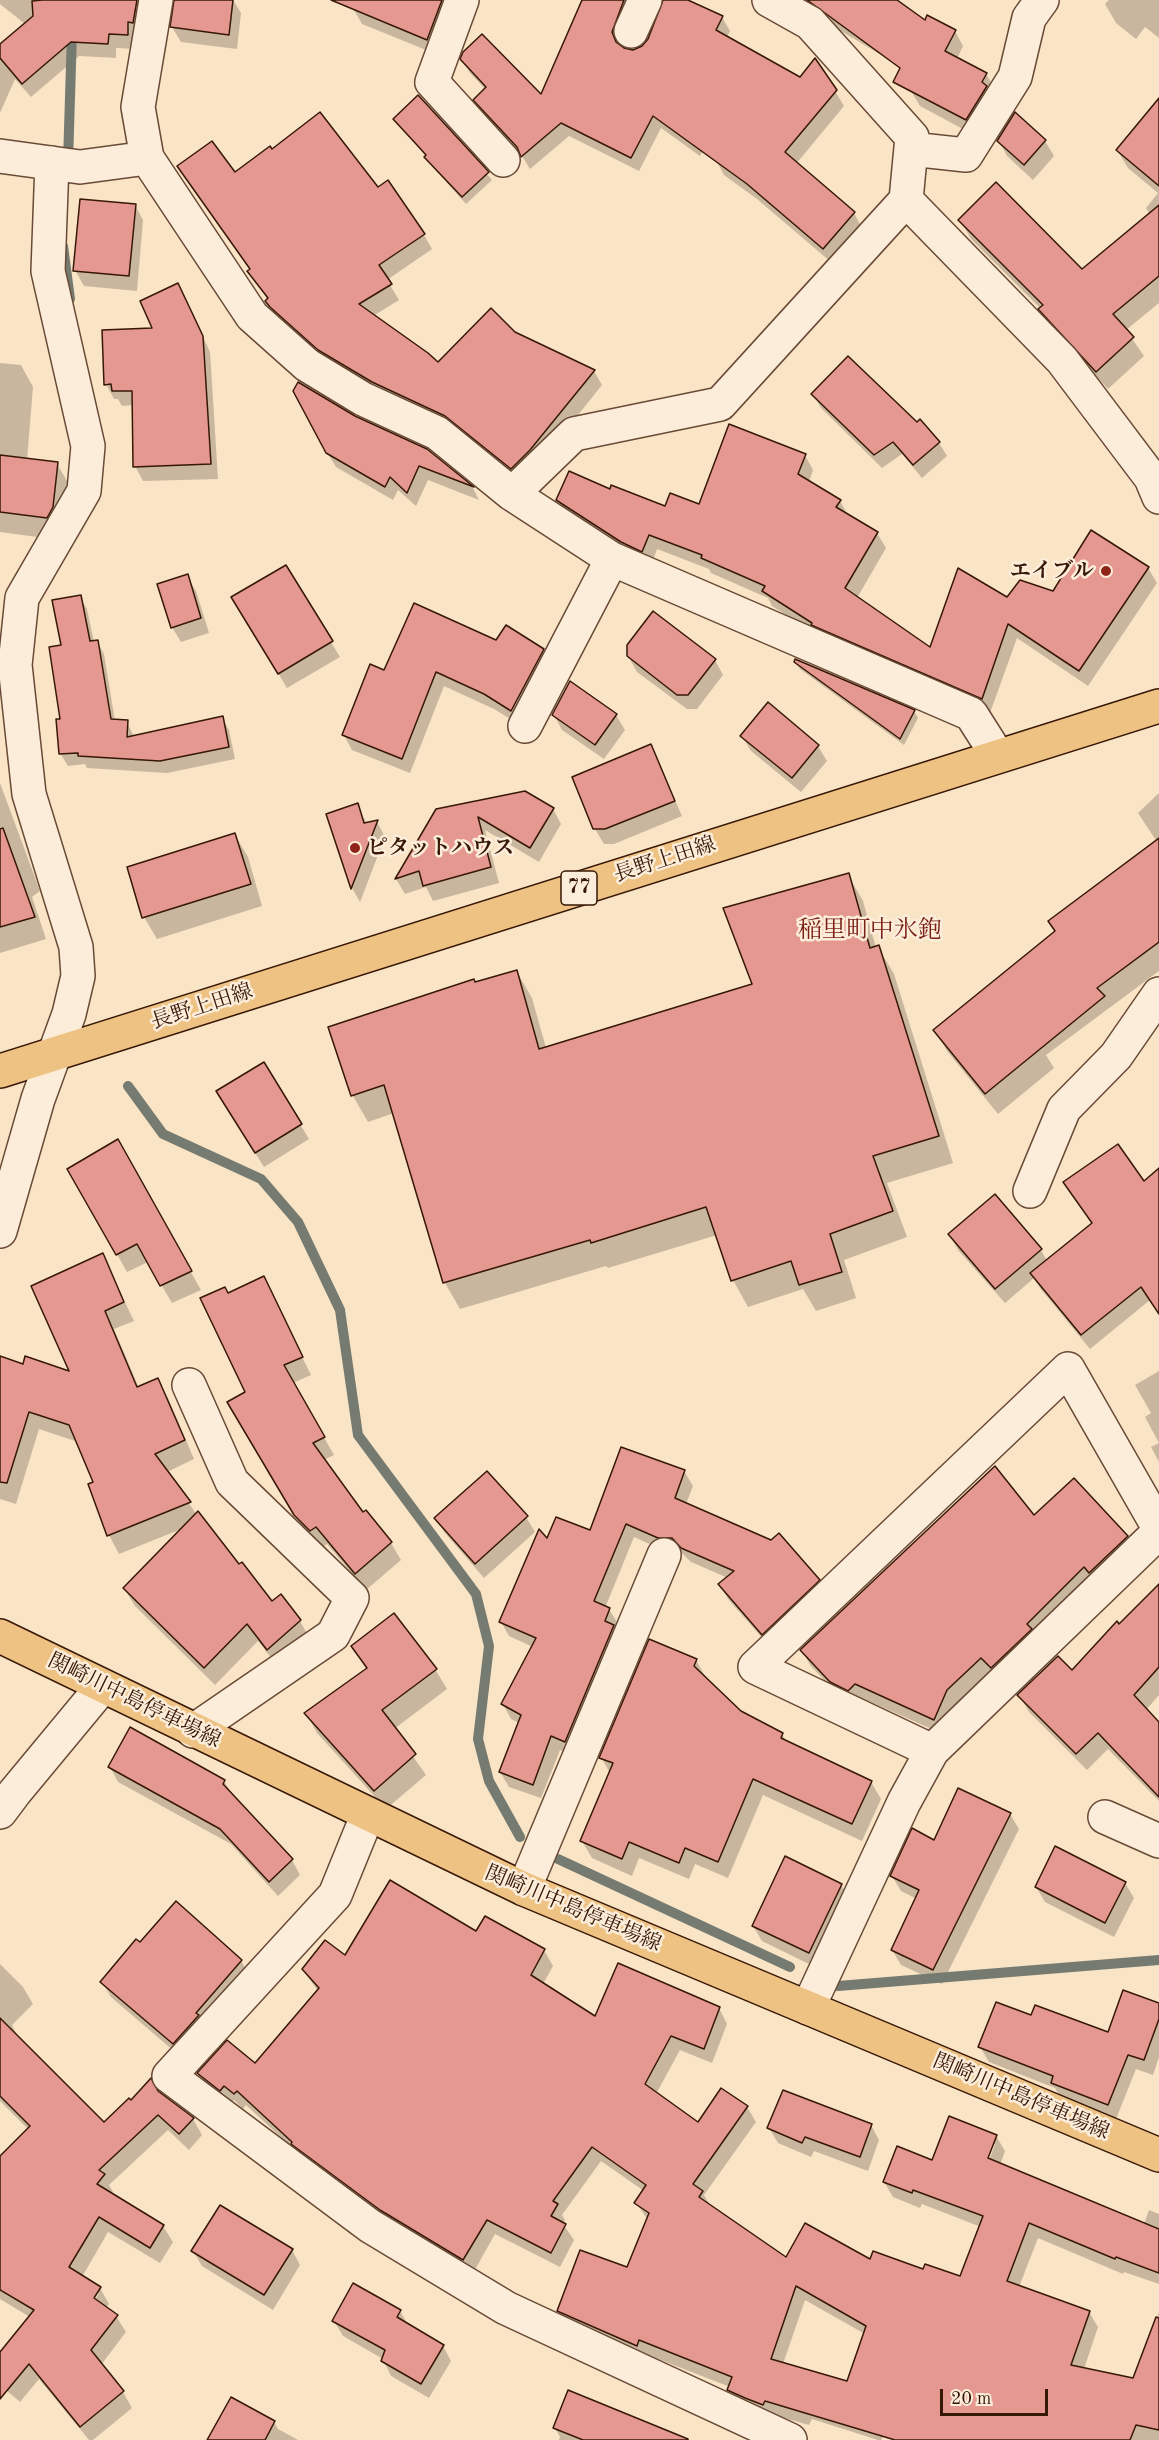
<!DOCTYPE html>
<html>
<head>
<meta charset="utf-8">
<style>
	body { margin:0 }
	#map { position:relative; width:1159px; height:2440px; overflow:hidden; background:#fae4c6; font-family:"Old Standard TT",serif }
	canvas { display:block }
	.scale { position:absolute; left:940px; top:2389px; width:108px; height:27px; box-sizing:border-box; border:3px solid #371706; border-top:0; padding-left:8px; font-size:18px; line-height:21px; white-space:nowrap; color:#371706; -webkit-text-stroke:4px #fcedda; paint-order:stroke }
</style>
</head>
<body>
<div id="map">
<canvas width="1159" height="2440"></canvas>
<div class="scale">20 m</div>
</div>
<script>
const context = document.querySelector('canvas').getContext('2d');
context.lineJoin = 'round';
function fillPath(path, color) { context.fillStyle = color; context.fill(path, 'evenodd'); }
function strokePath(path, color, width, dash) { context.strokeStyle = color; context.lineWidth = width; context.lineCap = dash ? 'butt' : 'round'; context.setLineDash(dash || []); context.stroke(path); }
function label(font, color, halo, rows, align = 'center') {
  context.font = font + ' "Old Standard TT","Noto Serif JP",serif'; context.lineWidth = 5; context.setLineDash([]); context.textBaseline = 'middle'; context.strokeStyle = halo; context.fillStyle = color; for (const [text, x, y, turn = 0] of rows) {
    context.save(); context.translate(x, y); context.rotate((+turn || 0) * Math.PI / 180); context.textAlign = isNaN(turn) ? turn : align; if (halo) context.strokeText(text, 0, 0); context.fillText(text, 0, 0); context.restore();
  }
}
const shadow = new Path2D(`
	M0,0H149L135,49L116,48V58L79,56L31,97L15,79L0,113V46L25,24L0,4Z
	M175,0H233L241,13L237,49L181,42L172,27Z
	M357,0H451L436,54L362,24L354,10Z
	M586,0H638L621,38L619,47L634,51L643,47L649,40L665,0H685L722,17L730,31L727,37L753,62L700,156L661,128L639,171L569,136L530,169L524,159L483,114L475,100L486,90L470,73L462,59L542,97Z
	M837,0H895L925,22L955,31L963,46L957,59L986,74L995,89L974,135L920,106L911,91L918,77L836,28L828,13Z
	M1109,0H1159V38L1145,27L1136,39L1116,23L1105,4Z
	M800,79L835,91L844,106L796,164L854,213L862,228L832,263L757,199L724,175L716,160Z
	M418,97L492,180L466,204L430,164L427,157L395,119Z
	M1159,112V303L1126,330L1144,356L1108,389L1051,327L1040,308L971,239L960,220L1082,271L1150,215L1146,208L1158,193L1128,168L1117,150Z
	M1016,114L1045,141L1054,156L1033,180L1007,156L999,141Z
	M179,167L378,189L424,235L432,249L387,280L399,300L373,316L438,364L514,333L594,371L602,385L538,465L520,483L328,365L276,316L268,300L249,271L251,270Z
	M135,205L143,220L137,291L84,286L75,270Z
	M186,300L210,352L218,479L143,481L135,466L134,405L122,406L118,399H114L106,384L155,330Z
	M0,363L21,365L33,387L27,460L57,464L70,486L59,540L0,532Z
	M813,394L917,424L920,421L939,443L947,456L922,478L902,454L882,468L821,408Z
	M354,417L426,450L473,488L479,500L428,480L416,506L398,490L393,500L336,467L327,452Z
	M805,455L813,470L809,482L840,501L849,517L877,533L886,548L857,598L931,650L1007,599L1054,593L1092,532L1148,568L1157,583L1088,686L1017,638L990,713L820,636L772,606L768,598L711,573L709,569L657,549L651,566L567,516L558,500L611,491L665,508L700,506Z
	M286,567L340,657L287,688L233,598Z
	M187,576L196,591L209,633L181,642L172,627Z
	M80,597L87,609L94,642L97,641L104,654L115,721L127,722L134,737L222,718L229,730L235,759L167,773L87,768L85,764L68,766L60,753L62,647Z
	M496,642L543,650L552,665L520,725L494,709L444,686L410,773L352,750L344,735L384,672Z
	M628,656L715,660L723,675L697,709H687L637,672Z
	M795,662L914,711L918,718L904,745L800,669Z
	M769,704L818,746L827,761L801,792L751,751L742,736Z
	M554,715H616L625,730L604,759L562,730Z
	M651,746L682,816L614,844H604L595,829Z
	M0,783L40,891L32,897L46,939L0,953Z
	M1159,793V971L1046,1055L1054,1068L998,1114L947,1051L935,1030L1056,932L1157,842L1138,813Z
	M357,805L367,824L377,822L385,837L360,902L352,888L328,815Z
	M553,809L561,824L539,862L485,830L499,883L433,901L426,887L405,894L396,879L437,810Z
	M235,835L248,857L262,906L157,939L144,917Z
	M848,875L863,901L876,948L878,947L894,974L953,1163L887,1183L907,1237L844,1260L856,1298L816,1311L803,1289L748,1307L733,1280L717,1235L608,1268L606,1266L460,1309L445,1283L394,1113L368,1122L353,1096L329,1028L517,972L532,998L546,1048L754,985Z
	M226,1107L300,1124L309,1139L264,1167Z
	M117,1141L201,1290L172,1303L148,1262L127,1272L69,1169Z
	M1159,1170V1314L1150,1300L1090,1349L1040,1288L1034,1278L1005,1303L958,1250L950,1235L1041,1250L1047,1261L1093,1224L1074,1197L1143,1183Z
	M102,1255L134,1321L114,1329L139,1388L157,1380L168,1398L194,1459L167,1472L197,1515L239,1566L272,1603L300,1621L310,1639L278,1667L258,1641L215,1685L135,1606L124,1588L184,1528L119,1554L109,1535L90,1485L95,1483L78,1442L39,1429L16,1504L0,1499V1357L24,1365L72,1374Z
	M263,1278L311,1375L293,1383L334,1455L324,1460L363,1514L391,1543L401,1560L366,1590L327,1544L321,1548L306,1533L229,1403L247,1393L228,1294Z
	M1159,1371V1443L1145,1417L1151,1413L1135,1385Z
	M1159,1443V1462L1151,1447Z
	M684,1471L693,1486L686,1504L818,1580L827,1595L771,1648L728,1599L720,1585L728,1578L691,1562L681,1552H667L634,1537L605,1608L609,1609L618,1624L573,1756L560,1750L541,1798L509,1787L500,1772L519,1723L511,1719L503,1704L533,1647L509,1636L501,1622L548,1541L591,1532Z
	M526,1517L535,1532L484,1578L445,1533L436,1519Z
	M1034,1517L1127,1537L1135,1552L991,1672L955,1706L943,1734L864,1699L857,1705L840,1697L810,1665L802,1650Z
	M1159,1586V1695L1146,1710L1159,1724V1801L1108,1749L1087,1770L1029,1712L1019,1695L1072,1672Z
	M353,1646L435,1669L447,1689L394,1729L426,1775L386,1809L317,1733L306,1713L367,1670Z
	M696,1660L706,1678L740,1712L782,1734L787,1743L871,1782L881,1799L862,1841L763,1795L728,1878L695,1864L689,1879L639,1858L632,1876L592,1858L582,1841L610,1773L601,1757Z
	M110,1767L224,1781L233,1796L292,1860L300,1875L278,1896L231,1844L118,1782Z
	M1010,1814L1019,1829L942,1984L901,1965L892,1950L917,1899L901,1891L892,1876L935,1842Z
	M1125,1883L1134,1898L1114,1937L1045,1902L1036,1887Z
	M841,1885L850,1900L817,1968L762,1941L753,1926Z
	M177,1903L241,1961L250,1976L182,2058L111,1997L102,1982Z
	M477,1933L544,1950L553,1966L543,1984L596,2018L719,2008L727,2024L712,2063L680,2050L656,2094L698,2124L747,2107L756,2122L704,2195L711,2207L786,2259L871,2261L961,2278L981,2227L922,2204L920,2208L893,2197L884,2182L996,2136L1005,2151L1000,2165L1144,2224L1149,2210L1159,2214V2284L1124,2272L1123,2274L1038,2238L1019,2287L1089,2312L1098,2327L1084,2369L1134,2380L1159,2312V2440H893L883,2437L881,2440H878L812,2419L809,2425L738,2405L729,2390L730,2387L648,2355L646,2360L567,2326L558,2311L628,2269L648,2220L636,2203L644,2191L601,2161L562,2215L565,2220L563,2224L574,2240L560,2267L495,2234L472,2275L391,2226L298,2153L246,2105L243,2109L234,2100L229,2105L207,2089L199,2074L255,2066L318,1991L303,1970L346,1957ZM992,2144H995L987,2166L984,2165ZM805,2300L865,2334L848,2383L783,2364Z
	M0,1964L23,1987L33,2004L12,2025L17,2035L16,2036L104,2124L131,2103L158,2093L193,2119L202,2135L189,2150L168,2130L109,2185L113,2192L111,2194L163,2226L173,2242L160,2263L108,2232L82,2277L100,2288L109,2304L106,2308L116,2316L126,2332L101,2365L123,2392L132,2408L93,2440H89L39,2379L20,2402L0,2385V2354L30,2317L0,2299V2158L28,2129L0,2101ZM95,2293H99L92,2305Z
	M1159,2005V2057L1153,2075L1136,2069L1116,2119L1061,2098L1055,2088L989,2062L980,2047L1032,2017L1109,2034Z
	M871,2125L879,2140L868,2171L814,2151L811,2157L778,2143L769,2128Z
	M292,2250L300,2265L273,2310L202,2266L193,2251Z
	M400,2311L408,2325L443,2346L451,2361L429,2398L391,2376L383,2359L343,2336L334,2321Z
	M232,2399L274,2422L278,2429L298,2440H209Z
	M555,2428L652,2440H559L560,2437Z`);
const stream = new Path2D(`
	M68,162L73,0
	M63,246L70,299
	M128,1086L163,1134L261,1179L298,1222L340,1310L358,1435L476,1594L489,1646L478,1739L489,1781L520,1837
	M558,1859L790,1967
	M838,1986L1159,1960`);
const building = new Path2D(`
	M42,0H137L133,23L128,22V35L109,34L108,44L71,42L22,84L0,58V44L33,16L32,1Z
	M174,0H233L229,35L170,27Z
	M331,0H442L427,40Z
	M582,0H624L612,32L616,42L624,48L633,50L642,46L648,39L663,0H688L723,16L716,30L800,77L815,58L837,90L785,152L855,212L823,249L747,184L653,116L631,158L561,123L521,157L517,147L473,100L486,87L460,59L463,52L482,34L541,94Z
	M807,0H897L925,20L927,15L956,30L945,51L987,73L982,82L987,86L966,120L893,82L900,68Z
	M418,95L489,172L462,197L424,157L426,155L417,145L393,119Z
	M1159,98V186L1116,150Z
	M320,112L378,187L388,180L425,234L379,265L392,284L359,304L428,353L438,362L491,308L515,332L595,370L530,450L511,469L445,416L372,382L318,350L270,307L265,301L268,298L247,271L250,269L177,166L212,141L235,172L270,146L272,149Z
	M1015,112L1046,140L1024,165L997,141Z
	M996,182L1082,269L1159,205V276L1113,314L1134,337L1096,372L1038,309L1043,305L958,220Z
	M80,199L136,204L129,276L73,271Z
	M178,283L203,336L211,464L133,467L132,391H112L111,384L104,385L102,330L152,328L140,301Z
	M848,356L917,422L920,419L940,442L913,465L893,442L874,455L811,394Z
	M298,382L355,416L427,449L474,487L419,466L407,493L390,477L385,487L326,453L293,391Z
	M729,424L806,454L798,474L841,500L836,507L878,532L845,588L930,647L958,568L1007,597L1020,580L1053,591L1091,530L1149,567L1079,671L1008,624L982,699L811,625L812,623L762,591L765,586L701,558L702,555L649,535L642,552L621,542L556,500L569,471L610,489L611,485L665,506L670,493L699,504Z
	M0,455L58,462L53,507L47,518L0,512Z
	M286,565L333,641L278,674L231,597Z
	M188,574L201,618L171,628L157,584Z
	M81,595L90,641L98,640L111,719L128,720L127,737L223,716L229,747L160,761L78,756V753L59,754L56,719H60L49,647L61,645L52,600Z
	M414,603L496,640L506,625L544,649L511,711L484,694L436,672L402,759L342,735L370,664L384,670Z
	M653,611L716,659L688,695H677L627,656V645Z
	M795,659L915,710L900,739L794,662Z
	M570,681L617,714L595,745L552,715Z
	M768,702L819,745L792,778L740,736Z
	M651,744L675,801L605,829H593L572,777Z
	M525,791L554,808L530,848L478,817L491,867L423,886L419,871L395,879L436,809Z
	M358,803L364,823L378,820L351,889L326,814Z
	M3,828L35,917L0,927V829Z
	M235,833L251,884L142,918L127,867Z
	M1159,838V942L1097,988L1105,996L985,1094L933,1030L1055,931L1048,921Z
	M849,873L870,948L879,945L939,1136L873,1156L893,1211L830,1234L842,1272L799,1285L791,1261L731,1281L706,1207L591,1243L590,1240L443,1283L384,1085L351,1096L328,1027L474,979L475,982L517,970L539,1049L752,984L723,908Z
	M264,1062L302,1124L255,1153L216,1091Z
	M118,1139L192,1271L160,1286L137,1244L116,1255L67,1169Z
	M1118,1144L1144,1181L1159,1168V1314L1141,1287L1081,1335L1030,1273L1092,1223L1063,1182Z
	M995,1194L1042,1249L995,1289L948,1234Z
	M103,1253L124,1302L105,1311L137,1387L158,1378L185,1440L155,1454L191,1502L107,1536L88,1484L93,1482L69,1425L29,1412L7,1483L0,1482V1356L23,1364L25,1356L69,1371L31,1286Z
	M264,1276L303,1357L284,1365L325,1437L313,1443L363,1512L366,1510L392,1542L355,1574L316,1527L310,1531L294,1515L227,1402L245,1392L200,1298L225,1287L228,1293Z
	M621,1447L685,1470L675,1498L771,1540L779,1533L820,1580L762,1635L718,1584L734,1571L681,1548L672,1538H658L626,1524L594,1601L610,1608L605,1621L614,1625L565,1742L551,1736L533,1785L499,1772L521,1715L501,1704L536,1638L499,1622L539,1529L547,1538L556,1517L590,1530Z
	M995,1466L1034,1515L1074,1478L1128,1536L1089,1573L1084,1567L1027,1624L1032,1629L991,1668L981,1658L947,1690L934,1720L855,1684L848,1691L830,1682L800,1650Z
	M487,1471L528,1516L475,1564L434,1518Z
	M198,1511L239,1564L242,1562L272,1601L281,1594L301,1620L267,1650L247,1624L204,1668L123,1588Z
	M1159,1584V1667L1134,1695L1159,1722V1797L1098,1733L1076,1754L1017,1695L1058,1656L1072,1670L1117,1621L1119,1624Z
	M394,1613L437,1669L382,1710L416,1754L374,1791L304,1713L367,1668L351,1646Z
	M649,1639L697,1659L694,1666L741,1711L783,1733L781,1738L872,1781L852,1824L753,1779L718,1862L685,1848L679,1863L629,1842L622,1859L580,1841L613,1763L599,1758Z
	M130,1727L225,1780L223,1784L293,1859L269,1882L220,1829L108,1767Z
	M958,1788L1011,1813L933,1970L891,1950L919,1890L890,1876L912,1828L934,1840Z
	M1055,1846L1126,1882L1105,1923L1035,1887Z
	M785,1856L842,1884L809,1953L752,1926Z
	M390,1880L476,1931L485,1916L545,1949L531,1975L595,2016L618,1963L720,2007L704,2049L671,2036L645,2084L698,2122L721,2088L748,2106L693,2184L703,2191L699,2197L786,2257L805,2223L870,2259L873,2251L923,2269L925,2264L960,2276L983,2216L913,2190L912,2193L883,2182L897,2146L932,2160L949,2116L997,2135L988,2158L1159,2229V2273L1116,2257L1115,2259L1029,2223L1007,2281L1090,2311L1071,2365L1133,2378L1156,2317L1159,2318V2430L1136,2425L1130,2440H895L765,2401L763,2405L745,2398L727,2390L732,2377L639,2340L637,2346L557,2311L580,2250L627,2267L649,2213L634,2203L646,2185L592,2147L553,2201L558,2204L551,2216L566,2224L551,2253L487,2220L463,2260L380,2210L291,2144L292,2142L237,2091L234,2094L224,2086L220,2091L197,2073L227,2040L255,2063L319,1988L302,1969L325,1940L345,1955ZM796,2286L866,2326L847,2381L771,2359Z
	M176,1901L242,1960L196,2013L199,2015L173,2044L100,1982L136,1939L140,1942Z
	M1123,1990L1159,2003V2019L1144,2060L1128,2055L1108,2105L1051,2083L1053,2076L978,2047L996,2002L1031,2015L1035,2005L1108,2032Z
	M0,2018L104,2122L129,2098L131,2100L151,2078L158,2091L194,2118L179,2134L158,2115L99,2170L105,2174L97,2184L164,2225L150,2248L99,2217L69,2267L101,2287L94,2298L118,2315L91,2350L124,2391L80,2427L29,2364L0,2399V2352L34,2310L0,2290V2156L30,2126L0,2096Z
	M783,2090L872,2124L860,2157L805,2137L802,2143L767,2128Z
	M220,2205L293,2249L264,2295L191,2251Z
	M353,2283L401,2310L397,2317L444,2345L421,2384L381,2361L385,2350L332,2321Z
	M568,2390L688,2439V2440H583L553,2428Z
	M231,2397L275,2421L265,2440H207Z`);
const minor = new Path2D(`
	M156,0L138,107L147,158L252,316L307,365L363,399L437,433L512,494L612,559L971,714L997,755
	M462,0L432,82L503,160
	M631,31L645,0
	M911,149L966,155L1015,77L1029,18L1042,0
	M0,156L80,167L147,158
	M906,200L1062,360L1151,478L1159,497
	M512,494L574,434L720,404L906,200L912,137L810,23L769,0
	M525,726L612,559
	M1030,1191L1064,1109L1116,1056L1159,994
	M0,1231L38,1099L69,1014L78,976L76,947L29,794L15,665L22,598L84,491L88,446L48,271L52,163
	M189,1385L232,1482L352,1598L333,1635L193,1731
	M932,1751L755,1667L1068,1369L1159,1528
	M0,1812L15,1792L102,1687
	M368,1814L335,1895L169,2076L370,2226L506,2308L790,2440
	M1105,1817L1159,1841
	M524,1889L664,1555
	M808,2008L904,1802L932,1751L1159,1532`);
const major = new Path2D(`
	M0,1071L1159,706
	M0,1636L524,1889L1159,2155`);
const markers = [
	[1106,571,6,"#8f2418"],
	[355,848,6,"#8f2418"]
];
const shields = [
	[579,888,36]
];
const shieldNames = [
	["77",579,888]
];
const poiNames = [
	["エイブル",1094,571],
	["ピタットハウス",367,848,"left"]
];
const streetNames = [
	["長野上田線",665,860,-18],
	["長野上田線",202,1007,-18],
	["関崎川中島停車場線",134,1701,26],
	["関崎川中島停車場線",573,1909,23],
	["関崎川中島停車場線",1021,2097,23]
];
const quarterNames = [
	["稲里町中氷鉋",870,931]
];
fillPath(shadow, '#0003');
strokePath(stream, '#757b70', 10);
fillPath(building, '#e49890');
strokePath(building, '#371706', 1.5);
strokePath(minor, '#684a36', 36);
strokePath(major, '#371706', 36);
strokePath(minor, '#fcedda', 33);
strokePath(major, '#edc283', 33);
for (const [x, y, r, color] of markers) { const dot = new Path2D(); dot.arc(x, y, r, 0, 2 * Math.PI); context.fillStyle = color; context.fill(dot); strokePath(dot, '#fcedda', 2); }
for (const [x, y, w] of shields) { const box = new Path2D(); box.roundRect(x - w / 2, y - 17, w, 34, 4.5); context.fillStyle = '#fcedda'; context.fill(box); strokePath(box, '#371706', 1.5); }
label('bold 20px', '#371706', null, shieldNames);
label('bold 21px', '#371706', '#fcedda', poiNames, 'right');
label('21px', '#371706', '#fcedda', streetNames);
label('24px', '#7a1f14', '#fcedda', quarterNames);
</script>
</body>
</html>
